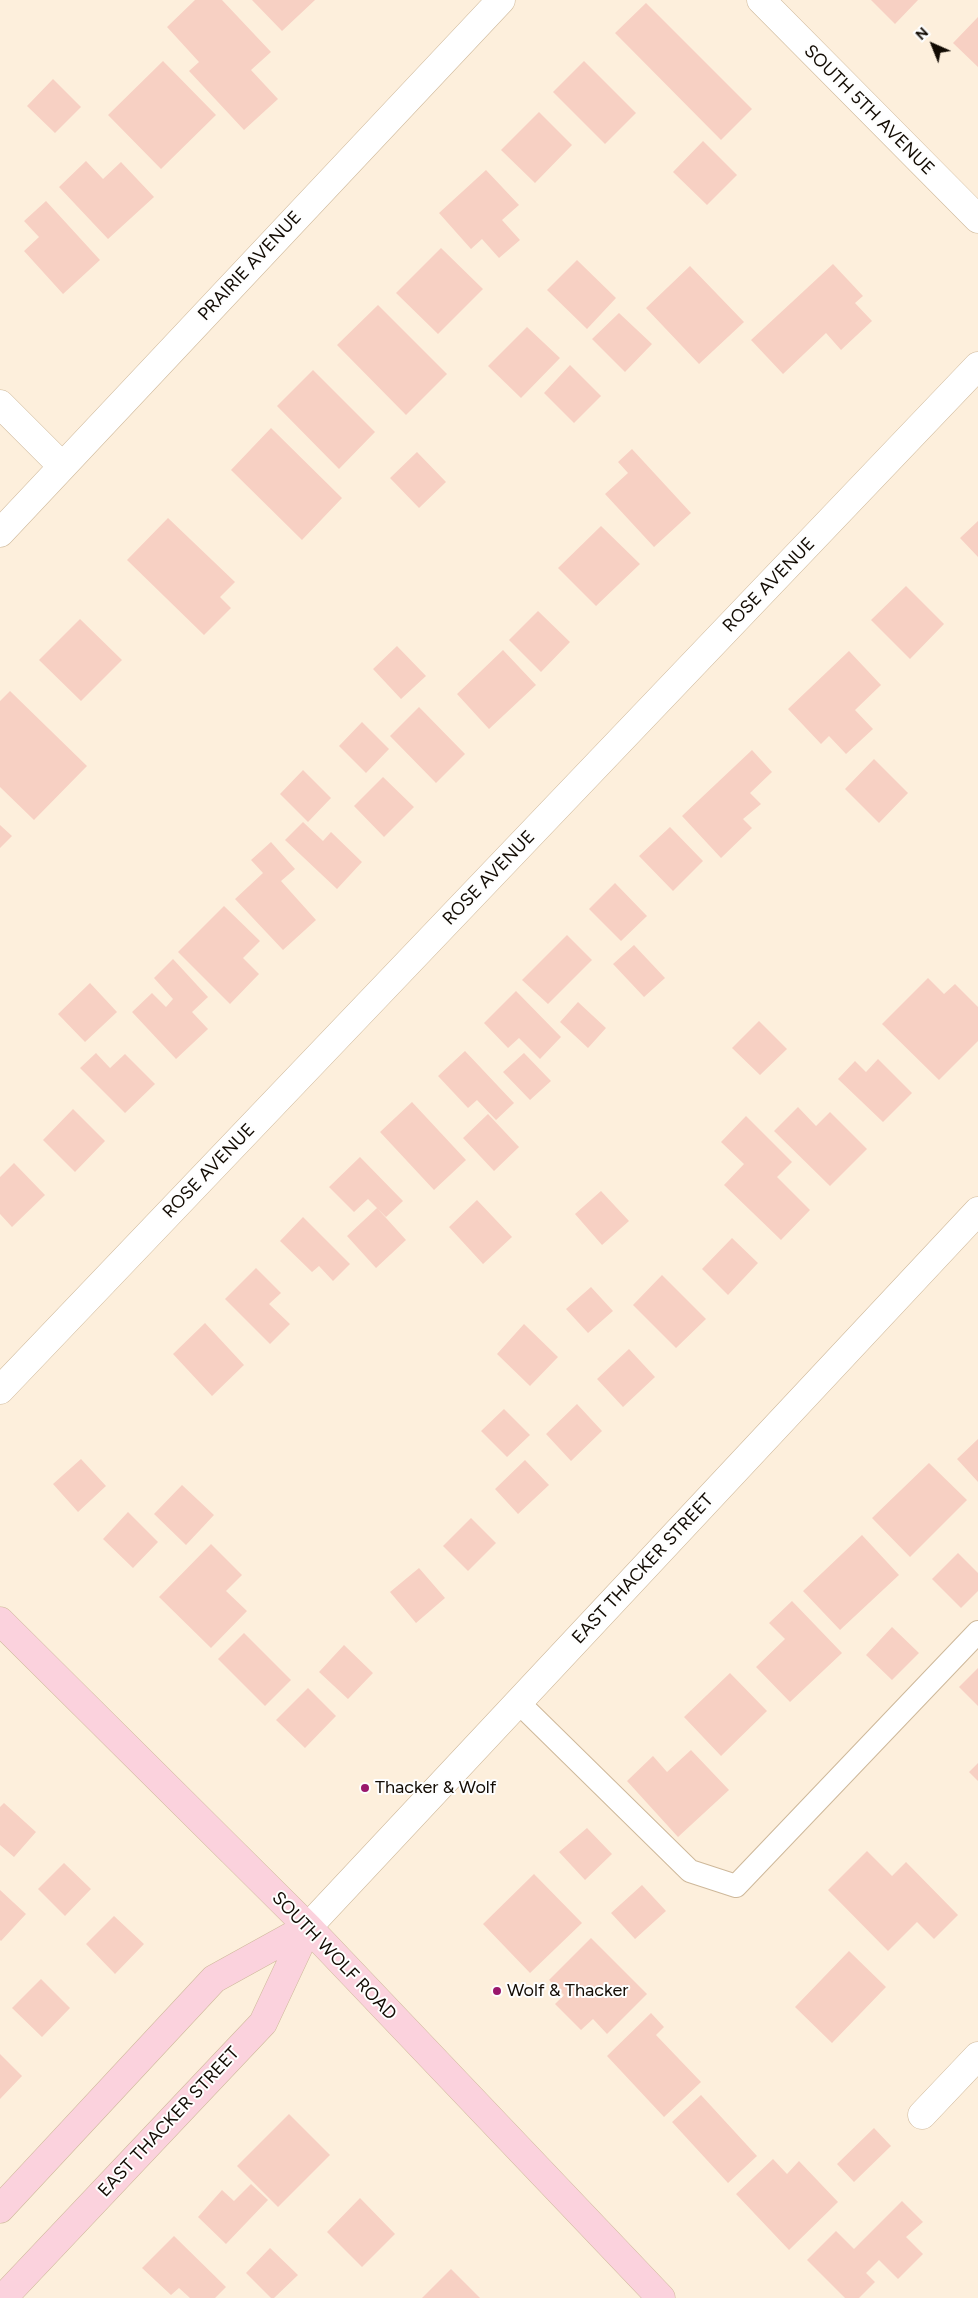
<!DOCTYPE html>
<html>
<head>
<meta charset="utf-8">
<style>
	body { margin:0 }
	#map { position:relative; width:978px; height:2298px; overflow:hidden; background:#fdefdc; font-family:Figtree,sans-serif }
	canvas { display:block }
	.north { position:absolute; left:908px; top:20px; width:50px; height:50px; -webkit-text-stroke:4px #fefefe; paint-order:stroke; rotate:316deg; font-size:14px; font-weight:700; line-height:20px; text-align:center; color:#120b03 }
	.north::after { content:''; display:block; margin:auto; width:18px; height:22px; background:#120b03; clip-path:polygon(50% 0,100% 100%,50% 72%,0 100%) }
</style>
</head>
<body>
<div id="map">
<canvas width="978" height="2298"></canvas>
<div class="north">N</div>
</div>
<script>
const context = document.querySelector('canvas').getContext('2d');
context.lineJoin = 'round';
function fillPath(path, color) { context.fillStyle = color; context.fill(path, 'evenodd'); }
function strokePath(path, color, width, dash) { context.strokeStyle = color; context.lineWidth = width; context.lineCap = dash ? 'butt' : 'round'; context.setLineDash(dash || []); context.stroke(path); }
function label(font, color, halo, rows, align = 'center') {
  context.font = font + ' Figtree,sans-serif'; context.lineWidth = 4; context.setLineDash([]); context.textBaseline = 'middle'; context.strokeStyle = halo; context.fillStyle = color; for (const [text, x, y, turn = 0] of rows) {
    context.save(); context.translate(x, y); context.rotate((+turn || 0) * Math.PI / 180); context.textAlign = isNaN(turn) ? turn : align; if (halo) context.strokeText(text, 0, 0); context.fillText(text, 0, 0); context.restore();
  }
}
const building = new Path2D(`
	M195,0H222L271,52L251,70L278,99L244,130L189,71L199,62L167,27Z
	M252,0H315L282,31Z
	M871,0H918L895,24Z
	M646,3L752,109L721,140L615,33Z
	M978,17V67L953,43Z
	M163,61L216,115L161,169L108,115Z
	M584,61L636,113L605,144L553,92Z
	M53,79L81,107L55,133L27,106Z
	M539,112L572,145L535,183L501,150Z
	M703,141L737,175L707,205L673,172Z
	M86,161L103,179L121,162L154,197L108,239L59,187Z
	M486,170L519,205L502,220L520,240L499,258L482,239L471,249L439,213Z
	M46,201L100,260L63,294L24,251L39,237L24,221Z
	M441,248L483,289L438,334L396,293Z
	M577,260L616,298L587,329L547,290Z
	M833,264L863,296L855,303L872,321L841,350L826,333L783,374L751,340Z
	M690,266L744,322L699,364L646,308Z
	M378,305L447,374L406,415L337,345Z
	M619,313L652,344L625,372L592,339Z
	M527,327L560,358L521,398L488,366Z
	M570,365L601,396L574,423L544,393Z
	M313,370L375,432L339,469L277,406Z
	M271,428L342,498L302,540L231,470Z
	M632,449L691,513L654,547L605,494L628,473L618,462Z
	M417,452L446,482L419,508L390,478Z
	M168,518L235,582L220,597L231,608L204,635L127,560Z
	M978,521V557L960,538Z
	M601,526L640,564L596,606L558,568Z
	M906,586L944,624L910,659L871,620Z
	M538,611L570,642L541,672L509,640Z
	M80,619L122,660L81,701L39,660Z
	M397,646L426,676L401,699L373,669Z
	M503,650L536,685L489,729L457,694Z
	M849,651L881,685L855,710L873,729L846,754L829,736L821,744L788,709Z
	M10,691L87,766L34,820L0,787V701Z
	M419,707L465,754L436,783L390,736Z
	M362,722L389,749L366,773L339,746Z
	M752,750L772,772L750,793L761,804L743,819L752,828L721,858L682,816Z
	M874,759L908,793L879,823L845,789Z
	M303,770L331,798L308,822L280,794Z
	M383,777L414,807L384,837L354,806Z
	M303,822L323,841L331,832L362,862L337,889L285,840Z
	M0,825L12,836L0,848Z
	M670,827L703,861L673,891L639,856Z
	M271,842L295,869L281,881L316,920L283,950L235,899L263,873L251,860Z
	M615,883L647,916L621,941L589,909Z
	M224,906L260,941L243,958L259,974L230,1004L178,952Z
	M567,935L592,960L548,1004L522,980Z
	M634,945L665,978L644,997L613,964Z
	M173,959L208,997L192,1012L208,1029L176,1059L132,1012L152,993L166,1007L173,999L154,978Z
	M928,978L944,994L955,984L978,1007V1041L939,1080L882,1024Z
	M90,983L117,1012L85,1042L58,1014Z
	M516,991L561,1037L540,1059L519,1038L508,1048L484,1023Z
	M578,1002L606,1028L588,1048L560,1022Z
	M759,1021L787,1049L760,1075L732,1048Z
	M465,1051L514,1103L496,1120L477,1100L468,1108L438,1076Z
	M96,1053L110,1068L125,1054L155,1084L125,1113L80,1068Z
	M524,1053L551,1081L530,1100L503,1072Z
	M878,1059L912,1093L883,1122L838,1079L855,1061L866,1072Z
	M412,1102L466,1160L434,1190L380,1132Z
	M798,1107L816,1126L830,1112L867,1149L830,1186L774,1131Z
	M73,1109L105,1141L75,1172L43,1140Z
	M488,1114L519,1147L494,1171L463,1138Z
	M746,1116L792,1162L777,1177L810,1210L781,1240L724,1185L744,1164L721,1142Z
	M360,1157L403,1201L386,1217L368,1199L354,1212L329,1187Z
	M14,1163L45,1195L12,1227L0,1214V1177Z
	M601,1191L629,1221L602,1245L575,1214Z
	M477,1200L512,1237L483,1264L449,1227Z
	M377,1208L406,1240L376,1268L347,1236Z
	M303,1217L350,1264L333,1281L319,1266L312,1272L280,1241Z
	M732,1238L758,1263L728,1295L702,1269Z
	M256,1268L281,1293L269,1304L290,1324L270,1344L225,1299Z
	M662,1275L706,1319L676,1348L633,1305Z
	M591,1287L613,1311L588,1333L566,1309Z
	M205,1323L244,1365L212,1396L173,1354Z
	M524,1324L558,1357L530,1386L497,1354Z
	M629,1349L655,1377L623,1407L597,1379Z
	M577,1404L602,1431L571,1461L546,1434Z
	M504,1409L530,1435L507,1457L481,1431Z
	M978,1439V1482L957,1459Z
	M81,1459L106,1486L78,1512L53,1484Z
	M525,1460L549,1485L518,1514L495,1489Z
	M929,1463L967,1500L910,1557L872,1518Z
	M182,1485L214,1515L186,1545L154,1514Z
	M128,1512L158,1542L133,1568L103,1539Z
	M471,1518L496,1543L468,1571L443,1546Z
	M862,1535L899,1575L840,1630L803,1591Z
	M211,1544L242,1575L226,1591L247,1611L211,1648L159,1597Z
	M958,1553L978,1573V1591L961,1608L932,1579Z
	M419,1568L445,1598L416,1623L390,1592Z
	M792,1601L842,1653L790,1702L756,1667L785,1639L769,1623Z
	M892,1627L919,1653L892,1680L866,1655Z
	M244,1633L291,1680L265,1706L218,1659Z
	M344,1645L373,1673L348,1699L319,1672Z
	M978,1668V1706L959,1687Z
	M730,1673L767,1711L721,1756L684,1717Z
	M308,1688L336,1716L305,1748L276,1720Z
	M691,1750L729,1790L678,1837L627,1781L653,1756L667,1772Z
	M978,1763V1781L969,1772Z
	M4,1803L36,1832L14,1857L0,1845V1807Z
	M587,1828L612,1854L585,1880L559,1852Z
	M867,1851L892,1876L906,1862L958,1915L934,1939L917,1922L888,1951L828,1890Z
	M64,1863L91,1889L65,1916L38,1889Z
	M534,1874L582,1923L530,1973L483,1924Z
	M642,1885L666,1911L635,1939L611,1913Z
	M0,1890L26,1914L1,1941L0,1940Z
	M114,1916L144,1944L115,1974L86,1944Z
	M591,1938L647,1994L607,2034L593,2019L581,2030L555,2004L564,1995L549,1980Z
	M849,1951L886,1987L832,2043L795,2007Z
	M41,1979L70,2008L42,2037L12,2008Z
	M651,2013L664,2027L656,2035L701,2082L664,2117L607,2056Z
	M0,2054L22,2076L0,2099Z
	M701,2095L757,2156L728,2183L672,2122Z
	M289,2114L330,2155L278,2207L237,2166Z
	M874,2128L891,2146L854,2182L837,2164Z
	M773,2159L787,2174L799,2161L838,2202L789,2250L736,2194Z
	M251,2184L268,2200L226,2244L198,2217L222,2190L234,2201Z
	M360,2198L395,2234L362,2267L327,2232Z
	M902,2201L923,2222L906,2237L923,2254L898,2279L879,2260L866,2273L875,2282L859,2298H845L807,2260L836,2231L854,2249Z
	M174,2236L226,2287L215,2298H190L179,2288L171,2295L142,2268Z
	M270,2248L298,2275L274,2298H271L246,2273Z
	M451,2269L480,2298H422Z`);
const service = new Path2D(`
	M518,1702L690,1871L736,1886L978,1632`);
const minor = new Path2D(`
	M761,0L978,219
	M0,404L62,466
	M0,533L501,0
	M0,1390L978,366
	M922,2115L978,2056`);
const tertiary = new Path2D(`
	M308,1927L978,1211`);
const secondary = new Path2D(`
	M0,1621L308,1927L661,2298
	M0,2209L214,1979L308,1927
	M3,2298L263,2023L308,1927`);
const markers = [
	[365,1788,5,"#99176c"],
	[497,1991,5,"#99176c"]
];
const streetNames = [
	["SOUTH 5TH AVENUE",869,110,45],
	["PRAIRIE AVENUE",250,266,-47],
	["ROSE AVENUE",769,585,-46],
	["ROSE AVENUE",489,878,-46],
	["ROSE AVENUE",209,1171,-46],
	["EAST THACKER STREET",643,1569,-47],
	["SOUTH WOLF ROAD",334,1956,46],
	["EAST THACKER STREET",169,2122,-47]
];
const poiNames = [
	["Thacker & Wolf",375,1788],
	["Wolf & Thacker",507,1991]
];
fillPath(building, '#f7d0c3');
strokePath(service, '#ceb89a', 24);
strokePath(minor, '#ceb89a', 29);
strokePath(tertiary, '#ceb89a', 29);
strokePath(secondary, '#ceb89a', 29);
strokePath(service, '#fff', 22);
strokePath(minor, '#fff', 28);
strokePath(tertiary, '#fff', 28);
strokePath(secondary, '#fbd2dd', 28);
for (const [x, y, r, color] of markers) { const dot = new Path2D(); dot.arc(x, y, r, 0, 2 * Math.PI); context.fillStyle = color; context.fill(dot); strokePath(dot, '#fefefe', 2); }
label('18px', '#120b03', '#fefefe', streetNames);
label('18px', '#120b03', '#fefefe', poiNames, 'left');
</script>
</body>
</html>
